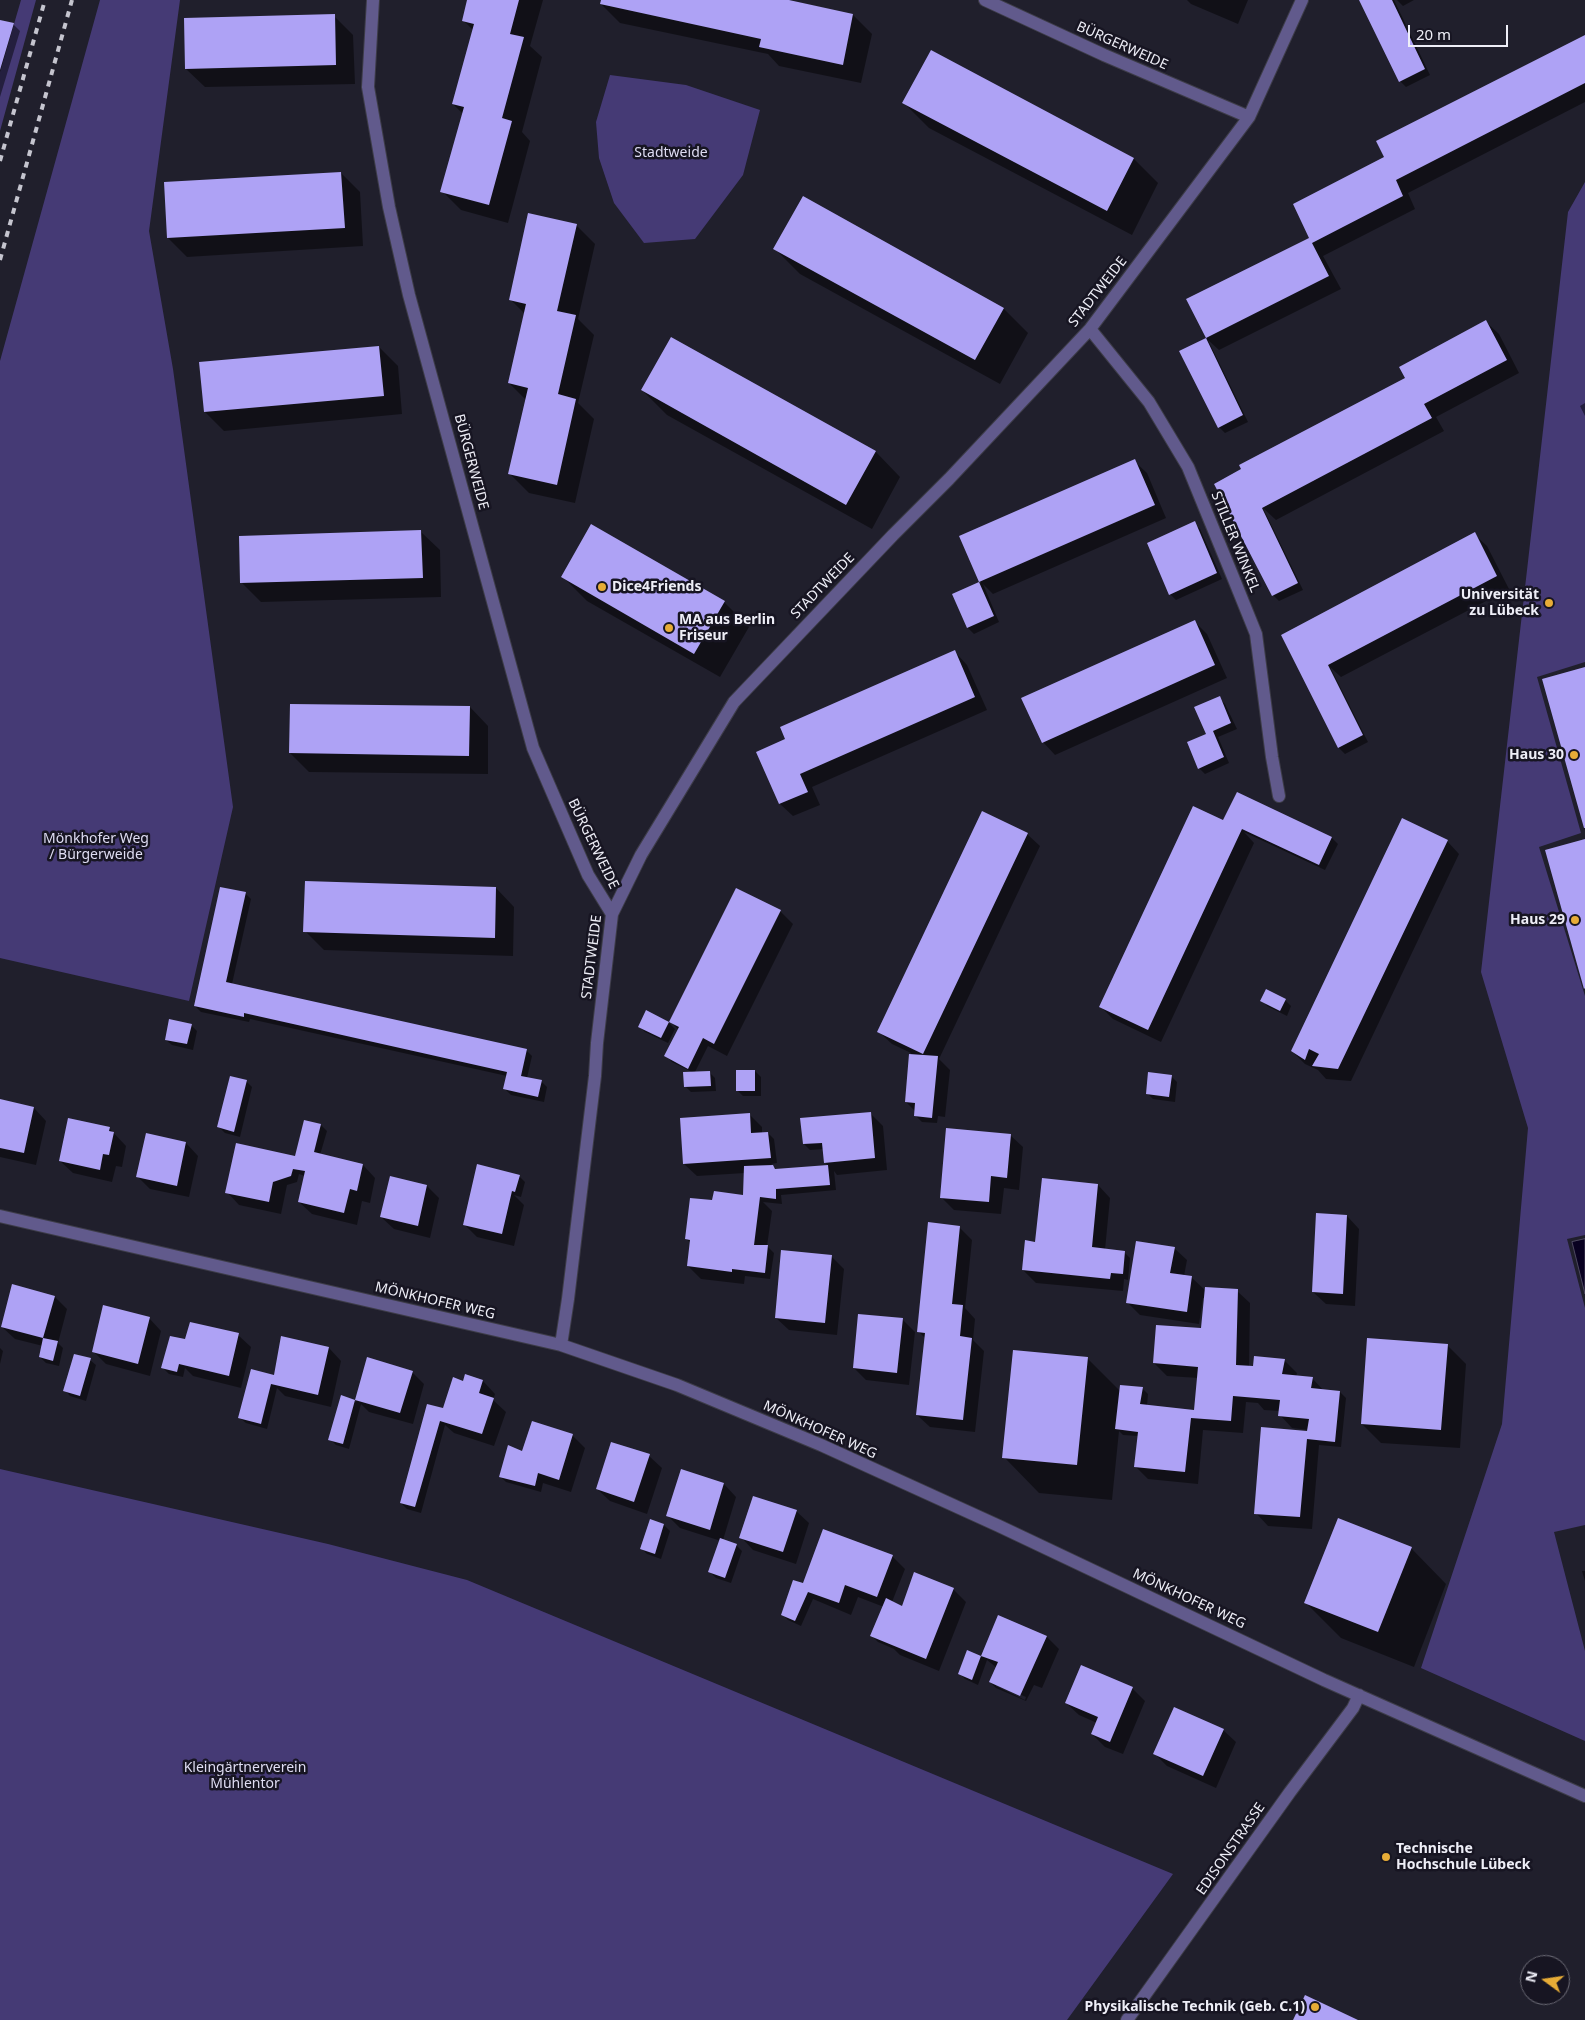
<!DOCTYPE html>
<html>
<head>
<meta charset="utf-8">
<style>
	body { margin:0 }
	#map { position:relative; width:1585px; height:2020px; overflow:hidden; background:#201f2c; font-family:"Noto Sans",sans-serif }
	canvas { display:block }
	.north { position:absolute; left:1520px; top:1955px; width:50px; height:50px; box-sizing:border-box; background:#171522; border:1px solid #6d6c77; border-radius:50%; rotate:284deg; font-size:14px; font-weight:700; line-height:20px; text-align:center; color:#eeeef7 }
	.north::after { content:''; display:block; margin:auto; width:18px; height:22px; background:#e7ac37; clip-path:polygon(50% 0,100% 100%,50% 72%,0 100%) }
	.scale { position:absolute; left:1408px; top:25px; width:100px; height:22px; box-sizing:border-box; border:2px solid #eeeef7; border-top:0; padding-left:6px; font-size:15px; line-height:18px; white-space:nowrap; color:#eeeef7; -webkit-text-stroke:4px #171522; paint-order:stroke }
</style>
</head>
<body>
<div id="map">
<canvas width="1585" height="2020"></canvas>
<div class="north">N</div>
<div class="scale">20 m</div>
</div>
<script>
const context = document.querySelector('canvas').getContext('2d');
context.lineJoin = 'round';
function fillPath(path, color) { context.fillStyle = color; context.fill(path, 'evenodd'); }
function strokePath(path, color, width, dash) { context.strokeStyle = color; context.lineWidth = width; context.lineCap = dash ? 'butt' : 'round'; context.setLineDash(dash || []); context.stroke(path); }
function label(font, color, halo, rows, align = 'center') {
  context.font = font + ' "Noto Sans",sans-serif'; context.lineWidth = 5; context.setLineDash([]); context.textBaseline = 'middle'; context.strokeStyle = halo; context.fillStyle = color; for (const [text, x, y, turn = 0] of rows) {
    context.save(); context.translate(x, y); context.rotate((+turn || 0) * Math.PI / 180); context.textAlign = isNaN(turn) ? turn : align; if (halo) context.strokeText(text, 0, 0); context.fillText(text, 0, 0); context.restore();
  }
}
const green = new Path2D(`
	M21,0H36L0,131V72Z
	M100,0H180L149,231L173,369L233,807L189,1001L0,958V361Z
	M610,75L686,85L760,110L743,175L695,239L644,243L614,203L599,158L596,122Z
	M1585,182V662L1537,677L1581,833L1539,847L1585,996V1235L1567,1239L1585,1308V1525L1554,1532L1585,1651V1741L1421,1668L1502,1424L1528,1128L1481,972L1568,212Z
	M0,1469L328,1544L467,1580L1173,1874L1067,2020H0Z`);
const water = new Path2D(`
	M1585,1239V1294L1572,1242Z`);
const shadow = new Path2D(`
	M469,0H543L530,46L542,57L522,132L530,141L508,223L461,210L442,191L463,114L453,104L474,31L463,20Z
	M602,0H790L853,15L872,34L861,83L779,66L768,54L620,23L601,4Z
	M1187,0H1248L1238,24L1191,4Z
	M1361,0H1394L1430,75L1406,87L1400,81Z
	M1397,0H1414L1403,6Z
	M334,16L353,35L355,84L205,87L186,69Z
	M0,21L14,25L20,31L0,97Z
	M1585,36V102L1408,193L1415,209L1323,256L1341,289L1219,350L1208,340L1248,422L1225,433L1219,427L1181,352L1207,339L1188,300L1311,238L1386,157Z
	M904,103L1134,159L1158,183L1132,235L929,128Z
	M341,173L360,192L363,246L187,257L168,238Z
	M576,225L595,244L578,319L594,335L578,403L594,419L575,503L529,493L510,474L526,400L509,383L525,314L510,299Z
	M775,249L1004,309L1028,333L1000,384L800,274Z
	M1486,322L1499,334L1519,373L1436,417L1444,431L1276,520L1263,508L1303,590L1279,601L1273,595L1216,484L1406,378Z
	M671,339L876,452L900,477L872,529L667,415L642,390Z
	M379,347L398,366L402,414L224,431L205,412Z
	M1585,403V416L1580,406Z
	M1134,461L1147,473L1166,518L993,594L983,584L999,622L974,634L968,628L953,595L981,583L960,536Z
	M1194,523L1200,529L1222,579L1176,600L1170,594Z
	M421,532L440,550L441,597L261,602L242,583Z
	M1474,534L1487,546L1509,589L1341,677L1330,667L1368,742L1345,754L1339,748L1282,636Z
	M562,576L724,602L749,627L720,677L587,601Z
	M1194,621L1207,634L1227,678L1055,755L1043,742Z
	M955,652L967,665L987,710L812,787L820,805L793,816L780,804L758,753L787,740Z
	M1219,698L1225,704L1237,729L1218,737L1229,763L1205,774L1199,768Z
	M470,707L488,726V774L309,772L290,753Z
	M1237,793L1332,838L1338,844L1325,870L1244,832L1254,843L1161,1042L1113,1019L1101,1007L1224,822Z
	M1027,834L1040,846L939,1059L950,1070L945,1117L938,1116L937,1123L922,1122L916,1116V1112L906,1102L911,1053L892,1044L879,1032Z
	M1447,841L1459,854L1351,1081L1326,1079L1318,1070L1305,1064L1292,1051Z
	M496,888L514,907L513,956L324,950L305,931Z
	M245,893L251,899L232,984L526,1050L532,1056L527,1078L541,1081L547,1087L544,1102L511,1095L505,1089L507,1076L250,1019L249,1022L201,1012L195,1006Z
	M780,911L793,924L727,1056L708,1046L695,1072H709L715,1078L716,1091L691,1092L685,1086L692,1072L672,1062L666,1056L679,1030L671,1022Z
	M1262,1000H1285L1291,1006L1287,1016L1267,1006Z
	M647,1012L669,1023L675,1029L668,1043L645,1032L639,1026Z
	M191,1025L197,1031L193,1050L172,1045L166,1040Z
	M755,1071L761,1077V1096H743L737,1090Z
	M1171,1076L1177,1082L1175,1102L1153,1099L1147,1093Z
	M246,1081L252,1087L240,1137L225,1133L219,1127Z
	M0,1100L34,1108L46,1121L36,1165L0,1157Z
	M870,1113L883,1126L887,1170L837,1175L834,1171L836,1190L781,1195L782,1204L763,1202L772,1211L767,1246L774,1253L770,1279L745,1276L744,1284L701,1279L688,1266L691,1243L686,1239L713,1202L747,1197L745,1173L697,1176L684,1164L749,1114L762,1127V1133H768L774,1139L777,1163L771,1164L777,1170L828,1166L825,1162L824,1149L810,1150L804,1144Z
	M321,1125L327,1131L320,1155L363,1165L375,1178L370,1203L362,1201L357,1225L312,1214L299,1202L305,1176L299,1174L297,1182L287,1185L281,1214L239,1205L227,1192L296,1158Z
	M109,1128L126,1146L122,1167L116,1166L112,1182L73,1173L60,1161Z
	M1010,1135L1023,1147L1019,1190L1004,1188L1001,1214L954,1210L941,1197Z
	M186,1143L198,1156L189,1197L150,1189L137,1176Z
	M519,1176L525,1182L521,1197L514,1195L524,1205L514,1246L477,1237L464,1224Z
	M391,1177L427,1186L439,1198L430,1238L394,1229L381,1217Z
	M1098,1185L1110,1198L1105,1250L1124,1252L1130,1258L1128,1280L1124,1279L1123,1291L1036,1283L1023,1270L1036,1243Z
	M1347,1216L1359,1229L1355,1306L1326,1304L1313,1292Z
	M959,1227L972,1240L965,1308L975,1319L973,1340L984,1351L975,1432L930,1427L917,1415L926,1339L918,1331Z
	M1174,1248L1187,1260L1184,1276L1191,1277L1206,1291H1237L1250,1303L1249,1367L1284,1360L1297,1373L1296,1377L1312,1378L1324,1391L1340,1392L1346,1398L1341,1447L1319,1445L1312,1529L1268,1526L1256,1513L1309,1430L1292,1428L1280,1415V1411L1264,1410L1258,1403L1246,1402L1243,1433L1203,1430L1198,1484L1148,1479L1135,1466L1138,1436L1123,1435L1119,1431L1112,1500L1039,1493L1004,1457L1087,1358L1121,1392L1142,1388L1148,1394L1147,1406L1196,1412L1199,1378L1167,1376L1154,1363L1202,1330L1205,1298H1203L1199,1324L1140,1315L1128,1303Z
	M831,1256L844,1269L837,1335L789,1330L776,1318Z
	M55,1297L67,1309L58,1343L63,1348L59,1366L46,1363L40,1357L43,1346L15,1339L2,1327Z
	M149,1318L161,1331L150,1376L106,1364L93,1351Z
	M902,1319L915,1332L909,1385L866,1380L854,1368Z
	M238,1335L251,1347L241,1388L193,1376L185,1368L183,1377L169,1374L163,1368L186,1341Z
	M1447,1345L1466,1364L1460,1448L1381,1443L1362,1424Z
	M0,1348L3,1351L0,1364Z
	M329,1348L341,1361L331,1407L285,1396L277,1388L267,1429L246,1423L240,1418L274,1376Z
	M368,1359L412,1372L424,1384L413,1424L369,1412L361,1404L349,1449L336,1445L330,1439L354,1401L356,1402Z
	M90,1360L96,1365L86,1401L70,1396L65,1390Z
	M466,1376L483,1381L495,1394L493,1400L506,1412L494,1446L454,1433L445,1425L421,1513L407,1509L401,1503L442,1409L464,1383Z
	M532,1423L573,1436L585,1448L571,1492L543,1483L541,1492L506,1482L500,1476L523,1452Z
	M649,1456L662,1468L647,1514L610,1501L597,1489Z
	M682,1471L724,1484L736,1497L723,1540L736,1545L742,1551L731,1583L716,1578L710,1572L721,1541L680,1528L668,1516Z
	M796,1511L809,1523L796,1564L753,1550L741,1537Z
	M650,1521L664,1525L670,1531L661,1559L647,1554L641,1548Z
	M1411,1548L1446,1584L1414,1667L1341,1638L1306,1603Z
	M892,1556L905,1569L892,1602L902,1607L953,1589L966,1602L939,1671L900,1655L894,1649L878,1642L872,1636L884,1607L858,1597L851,1615L813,1599L801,1626L788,1620L782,1614L802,1584Z
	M1582,1571H1585V1581Z
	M998,1616L1047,1637L1059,1649L1042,1688L1034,1685L1026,1701L996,1688L990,1682L997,1668L987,1660L978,1685L965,1679L959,1673L968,1651L982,1657ZM996,1684L1026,1697L1025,1700L996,1686Z
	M1132,1688L1145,1701L1123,1754L1105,1747L1092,1734L1097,1723L1079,1715L1066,1703Z
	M1223,1730L1236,1742L1216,1788L1167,1766L1155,1754Z`);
const building = new Path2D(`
	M467,0H519L510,34L524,37L502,118L512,121L489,205L440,192L464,107L452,104L474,24L462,21Z
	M601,0H789L853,14L843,65L759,47L761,39L600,4Z
	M1359,0H1392L1425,69L1399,82Z
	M335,14L336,65L185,69L184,18Z
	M0,20L14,23L0,70Z
	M1585,35V83L1396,180L1403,196L1312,243L1329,276L1206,338L1243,415L1218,428L1179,351L1206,338L1186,299L1309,238L1293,204L1384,157L1376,141Z
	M931,50L1134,158L1107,211L902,103Z
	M341,172L345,228L167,238L164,182Z
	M803,196L1004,308L975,360L773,249Z
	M528,213L577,224L557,311L576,315L558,394L576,399L557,485L508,474L528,388L508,383L526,304L509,300Z
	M1486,320L1507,360L1424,404L1432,418L1262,508L1298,583L1272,596L1214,484L1241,469L1239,465L1405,378L1399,367Z
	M671,337L876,451L846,505L641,390Z
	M379,346L384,396L204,412L199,362Z
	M1135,459L1155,505L979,582L994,616L967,628L952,594L979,582L959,536Z
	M1195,521L1217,573L1169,595L1147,543Z
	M591,524L725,601L694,654L561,577Z
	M421,530L423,578L240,583L239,536Z
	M1475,532L1497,576L1328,665L1363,735L1338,748L1281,635Z
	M1195,620L1215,665L1042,743L1021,698Z
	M955,650L975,697L800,774L808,792L779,804L756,752L785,739L780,727Z
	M1585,667V828H1584L1542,679Z
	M1220,696L1231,723L1213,731L1224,757L1198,769L1187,742L1206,734L1194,707Z
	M290,704L470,706L469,756L289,753Z
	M1237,792L1332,837L1319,865L1242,829L1148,1030L1099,1007L1193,806L1223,820Z
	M982,811L1028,833L923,1054L877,1032Z
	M1402,818L1448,840L1338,1069L1312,1066L1319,1054L1309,1049L1305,1060L1291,1051Z
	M1585,839V988L1584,989L1545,850Z
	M305,881L496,887L495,938L303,932Z
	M220,887L246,892L226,982L527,1049L521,1076L542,1080L538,1097L503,1089L507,1072L244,1013V1017L194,1006Z
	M736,888L781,910L714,1044L703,1038L688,1069L664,1056L679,1027L669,1022Z
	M1266,989L1286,999L1280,1011L1260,1001Z
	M646,1010L669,1022L661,1038L638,1027Z
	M169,1019L192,1024L187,1044L165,1040Z
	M909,1054L938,1056L932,1118L914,1116L915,1103L905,1102Z
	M736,1070H755V1091H736Z
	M710,1071L711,1086L684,1087L683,1072Z
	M1148,1072L1172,1075L1169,1097L1146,1094Z
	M230,1076L247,1080L234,1132L217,1127Z
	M0,1099L34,1107L24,1153L0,1148Z
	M871,1112L875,1158L824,1163L822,1143L803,1144L800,1118Z
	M750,1113L751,1133L768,1132L771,1158L683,1164L680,1118Z
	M68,1118L110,1127L109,1131L114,1132L109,1155L103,1154L100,1170L59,1161Z
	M304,1120L321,1124L314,1152L363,1164L357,1191L350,1189L344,1213L298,1202L305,1171L293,1169L291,1176L273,1182L269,1202L225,1193L236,1143L295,1156Z
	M946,1128L1011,1134L1007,1178L991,1176L989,1202L940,1198Z
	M146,1133L186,1142L177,1186L136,1177Z
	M477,1164L520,1175L515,1192L512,1191L502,1234L463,1225Z
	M773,1165L775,1169L828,1165L830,1185L776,1189V1199L760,1197L754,1245H768L765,1273L732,1269V1272L687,1266L690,1240L685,1239L690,1198L712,1200L714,1191L743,1195L744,1166Z
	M390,1176L427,1185L418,1226L380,1217Z
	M1042,1178L1098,1184L1092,1247L1125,1251L1123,1274L1111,1273L1110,1279L1022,1270L1025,1240L1035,1242Z
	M1316,1213L1347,1215L1343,1294L1312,1292Z
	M928,1222L960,1226L952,1304L963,1305L960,1336L972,1338L963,1420L916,1415L925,1333L917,1332Z
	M1136,1241L1175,1247L1170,1273L1192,1276L1187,1312L1126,1303Z
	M781,1250L832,1255L825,1323L775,1318Z
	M12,1284L55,1296L43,1338L1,1327Z
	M1205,1287L1238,1289L1236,1365L1253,1366L1254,1356L1285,1359L1282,1374L1313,1377L1311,1388L1340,1391L1335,1442L1307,1439L1300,1517L1254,1514L1261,1427L1307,1431L1309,1419L1278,1416L1280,1400L1233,1396L1231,1421L1191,1418L1185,1472L1134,1467L1138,1432L1115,1429L1120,1385L1143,1387L1140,1404L1194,1410L1198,1367L1153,1363L1156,1325L1201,1328Z
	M103,1305L150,1317L138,1364L92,1352Z
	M858,1314L903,1318L897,1373L853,1368Z
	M190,1322L239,1333L229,1376L179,1364L177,1372L161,1368L170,1336L185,1339Z
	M281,1336L329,1347L318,1395L271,1384L261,1424L238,1418L251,1369L274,1375Z
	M43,1338L58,1341L53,1361L39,1357Z
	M1367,1338L1448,1344L1441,1430L1361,1424Z
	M1013,1350L1088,1357L1077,1465L1002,1458Z
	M74,1354L91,1358L80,1396L63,1391Z
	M367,1357L413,1371L400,1413L355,1400Z
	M465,1374L483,1380L479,1393L494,1398L482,1434L440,1421L415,1507L400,1503L427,1404L443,1408L453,1377L463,1381Z
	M341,1395L355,1400L343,1444L328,1440Z
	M532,1421L573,1434L559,1480L538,1473L535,1486L499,1477L508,1445L522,1451Z
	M611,1442L650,1454L634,1502L596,1489Z
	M681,1469L724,1483L710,1530L666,1516Z
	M753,1496L797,1510L783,1552L739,1538Z
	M1338,1518L1412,1547L1378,1632L1304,1603Z
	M650,1519L664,1524L655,1554L640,1549Z
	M823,1529L893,1555L877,1597L845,1585L839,1603L808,1592L795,1621L781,1615L793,1580L803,1583Z
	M720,1538L737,1544L725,1578L708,1572Z
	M914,1572L954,1588L926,1659L870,1636L886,1598L902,1606Z
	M998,1615L1047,1636L1020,1696L989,1682L998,1662L981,1656L972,1680L958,1674L967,1650L981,1656Z
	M1081,1665L1133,1687L1110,1742L1091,1734L1098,1717L1065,1703Z
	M1174,1707L1224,1729L1203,1776L1153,1754Z
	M1305,1995L1358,2020H1293Z`);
const street = new Path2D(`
	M373,0L368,87L389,207L409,295L533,748L588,875L612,914
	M985,0L1104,55L1249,117
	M1090,329L1149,402L1188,467L1233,577L1256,634L1272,757L1279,796
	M0,1216L561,1345L677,1385L821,1445L999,1526L1324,1680L1585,1796
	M561,1345L568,1299L595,1076L597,1043L612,914L641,855L734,702L893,535L949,479L1090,329L1249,117L1302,0
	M1127,2020L1290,1792L1353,1708L1359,1695`);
const rail = new Path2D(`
	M0,161L45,0
	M0,260L72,0`);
const markers = [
	[602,587,5,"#e7ac37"],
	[1549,603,5,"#e7ac37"],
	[669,628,5,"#e7ac37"],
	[1574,755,5,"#e7ac37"],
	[1575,920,5,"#e7ac37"],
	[1386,1857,5,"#e7ac37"],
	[1315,2007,5,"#e7ac37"]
];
const streetNames = [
	["BÜRGERWEIDE",1122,46,24],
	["STADTWEIDE",1098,292,-52],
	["BÜRGERWEIDE",471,462,75],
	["STILLER WINKEL",1235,542,68],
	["STADTWEIDE",823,586,-46],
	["BÜRGERWEIDE",593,844,64],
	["STADTWEIDE",592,957,-83],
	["MÖNKHOFER WEG",435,1301,13],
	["MÖNKHOFER WEG",820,1430,24],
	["MÖNKHOFER WEG",1189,1599,25],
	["EDISONSTRASSE",1231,1849,-55]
];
const parkNames = [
	["Stadtweide",671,153],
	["Mönkhofer Weg",96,839],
	["/ Bürgerweide",96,855],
	["Kleingärtnerverein",245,1768],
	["Mühlentor",245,1784]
];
const poiNames = [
	["Dice4Friends",612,587,"left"],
	["Universität",1539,595],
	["zu Lübeck",1539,611],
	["MA aus Berlin",679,620,"left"],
	["Friseur",679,636,"left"],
	["Haus 30",1564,755],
	["Haus 29",1565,920],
	["Technische",1396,1849,"left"],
	["Hochschule Lübeck",1396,1865,"left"],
	["Physikalische Technik (Geb. C.1)",1305,2007]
];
fillPath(green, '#453a75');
fillPath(water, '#090121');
strokePath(water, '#4e4861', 1);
fillPath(shadow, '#0007');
fillPath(building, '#aea2f5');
strokePath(street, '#3d3c48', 14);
strokePath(street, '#615a8c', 12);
strokePath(rail, '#c5c5cf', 4, [6, 6]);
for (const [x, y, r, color] of markers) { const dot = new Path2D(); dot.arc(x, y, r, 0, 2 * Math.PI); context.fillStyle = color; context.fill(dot); strokePath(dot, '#171522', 2); }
label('14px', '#eeeef7', '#171522', streetNames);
label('14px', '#dfddf3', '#171522', parkNames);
label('bold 14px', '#eeeef7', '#171522', poiNames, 'right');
</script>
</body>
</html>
